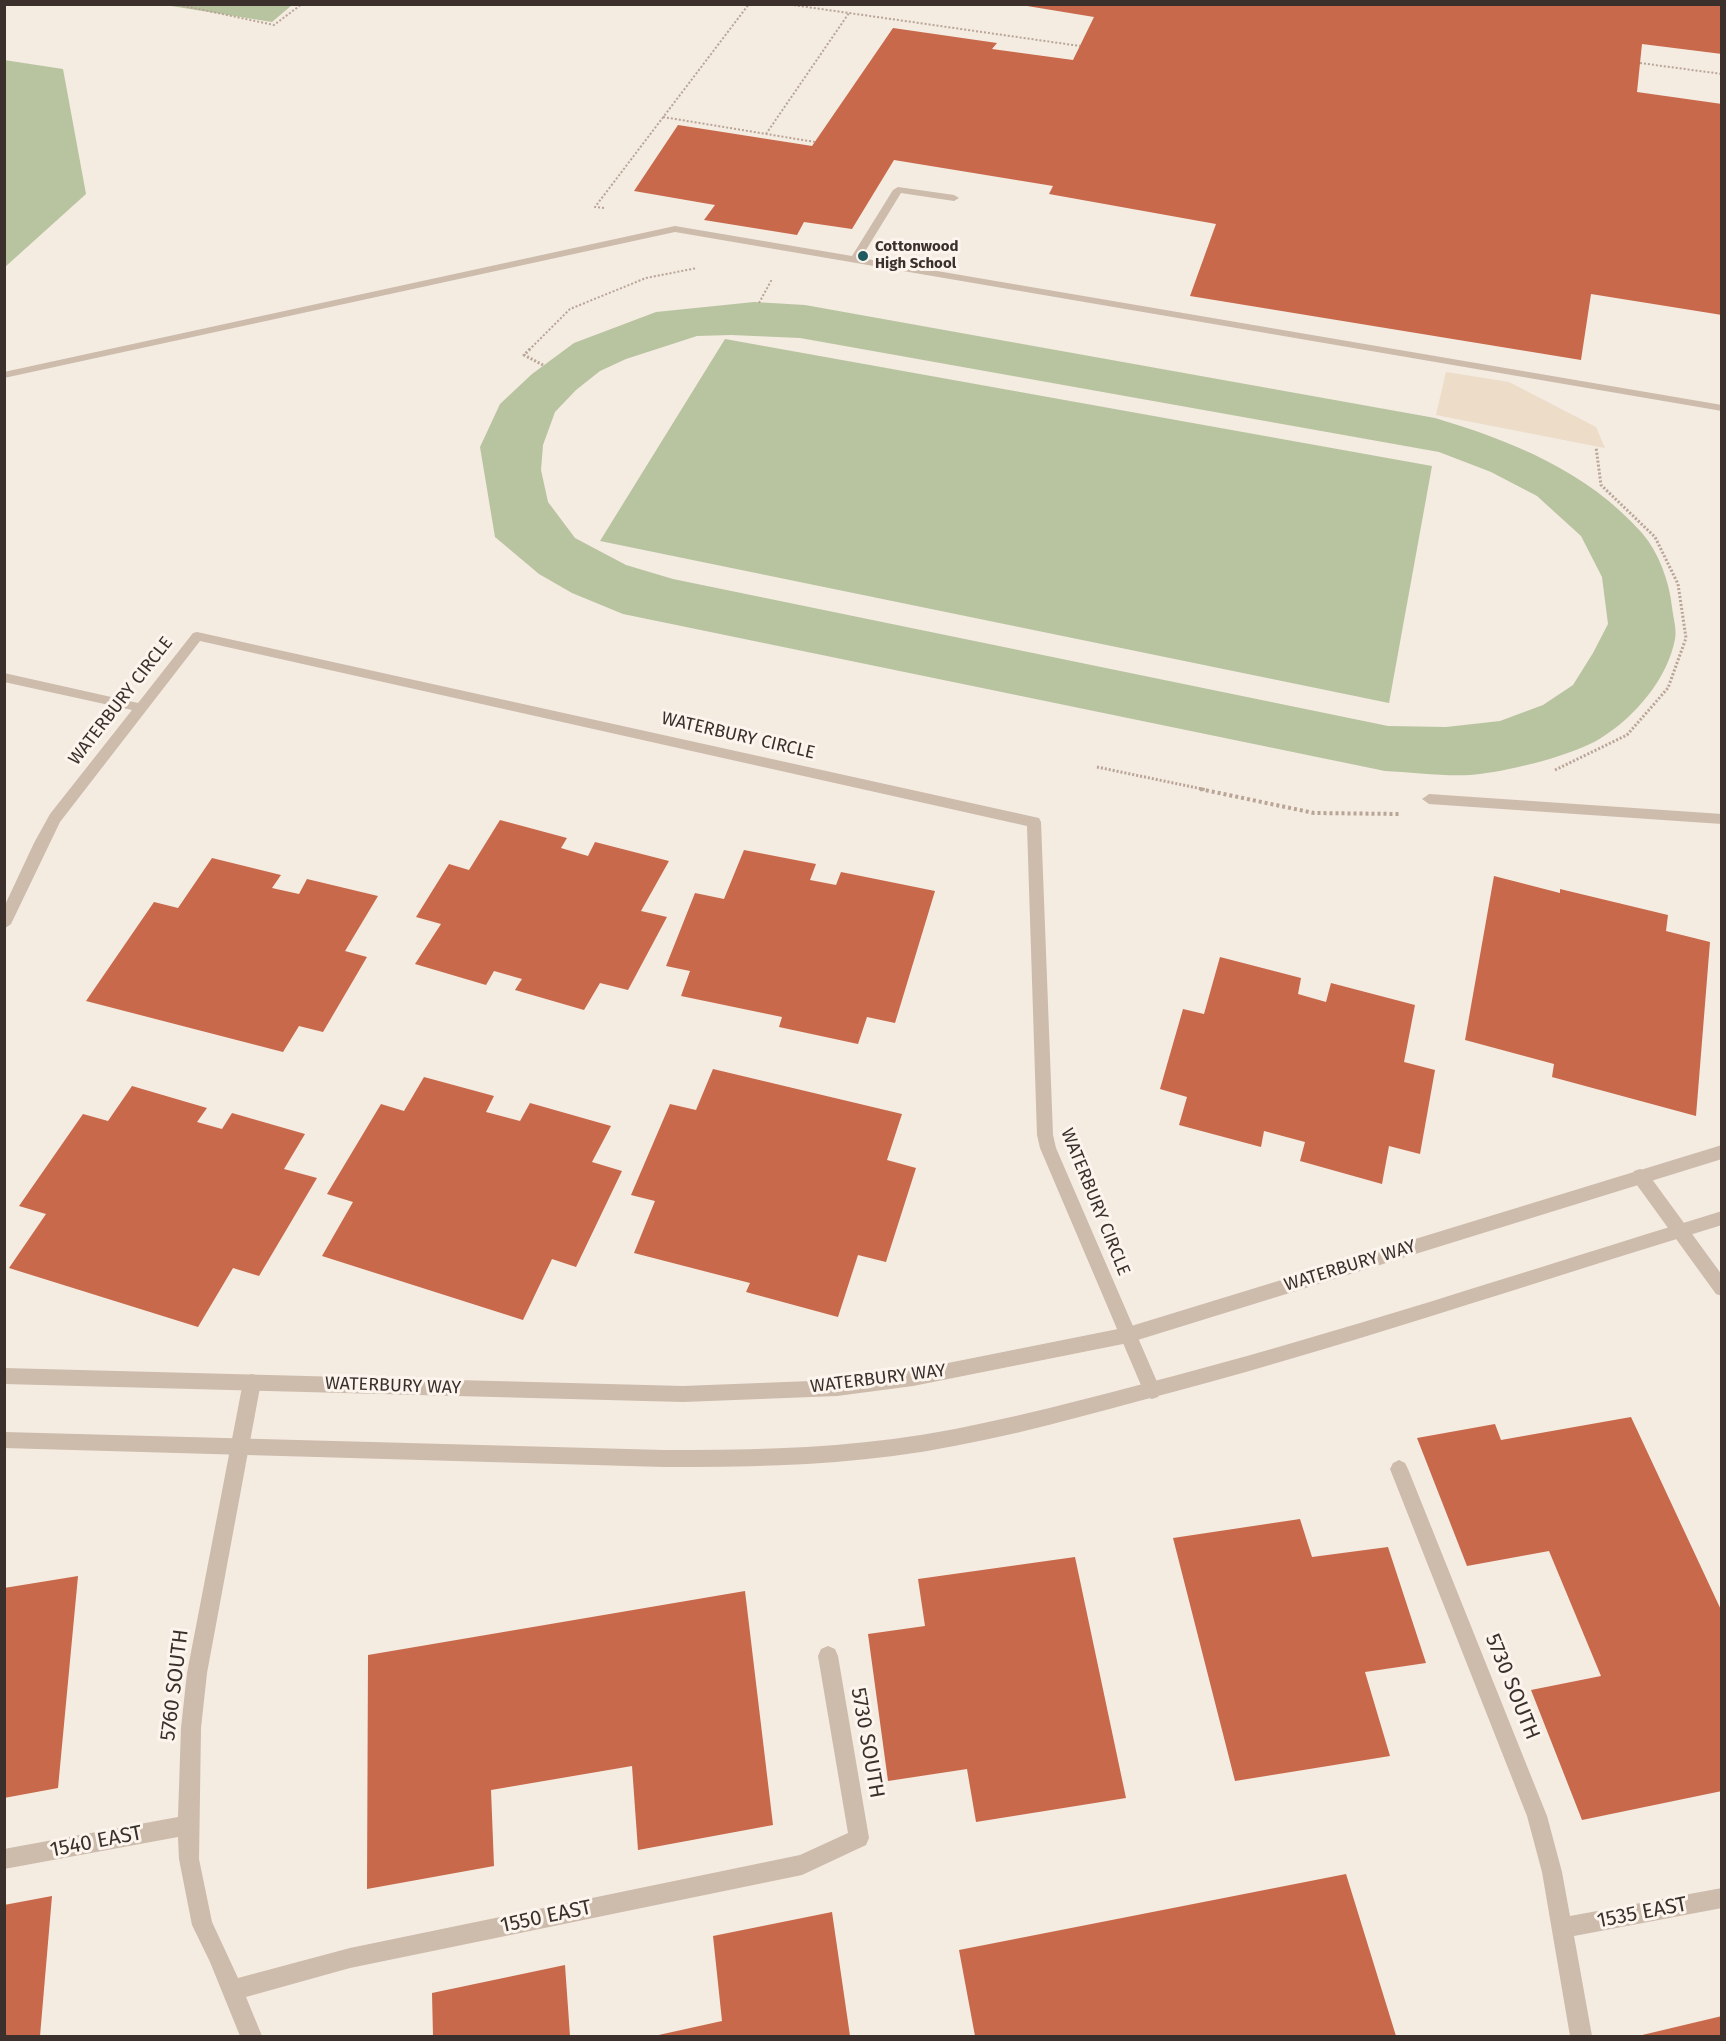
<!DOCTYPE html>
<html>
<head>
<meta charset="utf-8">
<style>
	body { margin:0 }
	#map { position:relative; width:1726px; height:2041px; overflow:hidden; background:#f4ebe1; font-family:"Fira Sans",sans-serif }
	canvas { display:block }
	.frame { position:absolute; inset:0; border:6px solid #3b302b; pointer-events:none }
</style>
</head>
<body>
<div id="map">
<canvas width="1726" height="2041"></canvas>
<div class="frame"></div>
</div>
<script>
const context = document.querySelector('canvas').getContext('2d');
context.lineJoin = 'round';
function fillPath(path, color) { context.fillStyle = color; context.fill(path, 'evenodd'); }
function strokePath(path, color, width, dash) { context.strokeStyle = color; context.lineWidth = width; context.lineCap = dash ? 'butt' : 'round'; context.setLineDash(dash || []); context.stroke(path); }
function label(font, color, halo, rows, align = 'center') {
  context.font = font + ' "Fira Sans",sans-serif'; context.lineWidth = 6; context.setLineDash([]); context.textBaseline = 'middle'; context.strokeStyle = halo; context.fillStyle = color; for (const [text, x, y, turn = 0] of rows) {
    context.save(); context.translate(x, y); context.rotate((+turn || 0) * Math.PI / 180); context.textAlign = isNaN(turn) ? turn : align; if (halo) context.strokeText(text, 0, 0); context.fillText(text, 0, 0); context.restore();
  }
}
const green = new Path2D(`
	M165,5H292L272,22Z
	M4,60L63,69L86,194L5,267Z
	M754,302L805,305L1435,418C1512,441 1587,471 1642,533C1659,553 1669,581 1672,607C1673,617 1677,629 1675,639C1668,678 1635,717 1601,738C1574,755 1513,770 1480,774C1455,778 1412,772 1385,771L623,614L572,593L539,574L495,537L480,447L500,404L532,374L574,343L656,312ZM731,335L800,338L1439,452L1491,472L1537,496L1581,536L1602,577L1608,624L1593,653L1573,685L1543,705L1500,721L1446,727L1388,726L673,579L626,565L575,538L548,502L541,470L543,445L555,412L576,390L600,371L626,359L697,336Z
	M725,339L1432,466L1389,703L600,541Z`);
const plaza = new Path2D(`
	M1446,372L1509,382L1596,427L1605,448L1436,415Z`);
const building = new Path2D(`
	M1015,4H1722V54L1642,44L1637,92L1722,104V315L1591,294L1581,360L1190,296L1216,224L1049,194L1053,186L894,160L852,229L804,222L797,235L704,220L715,205L634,191L678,125L812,146L893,28L997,43L992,49L1073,60L1094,17Z
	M500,820L567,838L561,848L588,856L595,842L669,861L641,911L667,917L628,990L600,983L584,1010L515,990L522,979L494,971L486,985L415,964L441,924L416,917L449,864L469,870Z
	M744,850L816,864L810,880L836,885L841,872L935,891L895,1023L867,1017L858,1044L779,1027L782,1017L681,996L690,971L666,966L695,893L724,899Z
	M212,858L281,875L272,888L299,894L307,879L378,896L345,951L367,957L323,1032L299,1026L283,1052L86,1001L154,902L178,908Z
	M1494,876L1560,893V889L1668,915L1666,931L1710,942L1696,1116L1552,1077L1554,1064L1465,1040Z
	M1220,957L1301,978L1298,994L1326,1002L1331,983L1415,1005L1404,1062L1435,1070L1420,1154L1389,1146L1382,1184L1300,1161L1305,1142L1264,1131L1261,1147L1179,1125L1187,1097L1160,1089L1183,1009L1204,1014Z
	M713,1069L902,1114L887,1160L916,1168L886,1262L858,1255L838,1317L746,1292L750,1283L634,1253L655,1201L631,1195L670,1104L696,1110Z
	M424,1077L494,1096L486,1112L520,1121L530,1103L611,1126L592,1162L622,1171L576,1267L552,1259L523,1320L322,1256L353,1202L327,1194L381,1104L404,1111Z
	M132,1086L207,1108L197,1122L222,1129L232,1113L305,1134L284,1169L317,1178L259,1276L233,1268L198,1327L9,1268L46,1214L19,1206L83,1114L108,1121Z
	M1631,1417L1722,1612V1791L1582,1820L1531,1690L1601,1676L1549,1551L1467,1566L1417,1438L1495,1424L1501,1440Z
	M1300,1519L1312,1557L1388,1547L1426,1663L1365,1672L1390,1756L1235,1781L1173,1538Z
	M1075,1557L1126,1798L976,1822L967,1769L888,1781L868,1634L925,1626L918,1579Z
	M78,1576L58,1788L4,1798V1588Z
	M745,1591L773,1825L638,1850L632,1766L491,1790L494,1866L367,1889L368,1655Z
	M1346,1874L1396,2036H975L959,1950Z
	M52,1896L40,2036H4V1905Z
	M832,1912L850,2036H654L722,2021L713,1936Z
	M565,1965L570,2036H433L432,1993Z
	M1722,2016V2036H1638Z`);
const pathFar2 = new Path2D(`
	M175,4L274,25L302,4
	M786,4L1080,46
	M1640,63L1722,74
	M663,117L815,142
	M766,134L849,13
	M604,208L595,207L749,4
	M759,303L772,279
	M529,350L570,309L646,278L697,268`);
const pathFar1 = new Path2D(`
	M530,349L524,355L543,365
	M1097,767L1207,790
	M1555,770L1627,735L1668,688L1686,638L1678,584L1655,537L1601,485L1596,447`);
const path = new Path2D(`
	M1200,789L1314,813L1400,814`);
const lane = new Path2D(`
	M898,187L954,195L959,198L954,201L901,193L861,258L1722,405V411L675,232L4,378V372L675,226L852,256L893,190Z
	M197,632L1039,818L1041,822L1053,1135L1056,1148L1161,1391L1158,1397L1152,1399L1146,1397L1040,1148L1037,1135L1027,826L200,641L60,822L11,924L4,929V907L34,843L50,814L132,710L4,682V673L138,703L193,633Z
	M1429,794L1722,814V824L1429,804L1422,799Z
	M1640,1169L1646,1171L1722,1275V1296L1716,1294L1634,1181L1632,1176L1634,1171Z
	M252,1374L258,1376L261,1382L207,1673L201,1728L199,1859L212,1922L238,1978L350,1948L800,1855L848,1833L818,1656L821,1649L828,1646L835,1649L838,1656L869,1838L866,1845L802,1875L350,1968L246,1997L262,2036H240L210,1962L192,1925L179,1859L178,1837L4,1869V1849L178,1817L181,1728L187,1673L243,1382L246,1376Z
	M1399,1460L1405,1463L1408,1469L1547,1816L1562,1872L1570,1916L1722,1888V1908L1574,1936L1592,2036H1570L1542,1872L1527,1816L1390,1469L1393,1463Z`);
const street = new Path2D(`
	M1722,1145V1159L1128,1343L913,1386L837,1396L683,1402L4,1384V1368L683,1386L837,1380L913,1370L1128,1327Z
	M1722,1211V1225C1528,1284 1336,1350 1139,1401C1058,1423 977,1445 893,1456C817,1466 740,1467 664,1467L4,1448V1432L664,1450C740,1450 817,1449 893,1439C976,1428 1058,1406 1139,1385C1335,1335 1528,1270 1722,1211Z`);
const markers = [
	[863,256,6,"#1f5a5e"]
];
const farPoinames = [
	["Cottonwood",875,247],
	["High School",875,264]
];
const streetNames = [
	["WATERBURY CIRCLE",121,701,-52],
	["WATERBURY CIRCLE",738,736,13],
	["WATERBURY CIRCLE",1095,1202,68],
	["WATERBURY WAY",1350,1266,-17],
	["WATERBURY WAY",878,1379,-7],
	["WATERBURY WAY",393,1386,2]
];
const nearStreetnames = [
	["5760 SOUTH",175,1685,-83],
	["5730 SOUTH",1512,1687,68],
	["5730 SOUTH",867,1743,80],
	["1540 EAST",96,1842,-11],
	["1535 EAST",1642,1913,-11],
	["1550 EAST",546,1917,-12]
];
fillPath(green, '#b8c4a0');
fillPath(plaza, '#ecdcc8');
fillPath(building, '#c8694b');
strokePath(pathFar2, '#b9a596', 2, [2, 2]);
strokePath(pathFar1, '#b9a596', 3, [2, 2]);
strokePath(path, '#b9a596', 4, [3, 3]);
fillPath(lane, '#cdbbac');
fillPath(street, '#cdbbac');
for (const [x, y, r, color] of markers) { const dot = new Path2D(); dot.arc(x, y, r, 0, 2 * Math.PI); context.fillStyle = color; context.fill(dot); strokePath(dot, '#fbf5ee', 2); }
label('bold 15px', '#3b302b', '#fbf5ee', farPoinames, 'left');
label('18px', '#3b302b', '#fbf5ee', streetNames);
label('21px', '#3b302b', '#fbf5ee', nearStreetnames);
</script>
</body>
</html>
